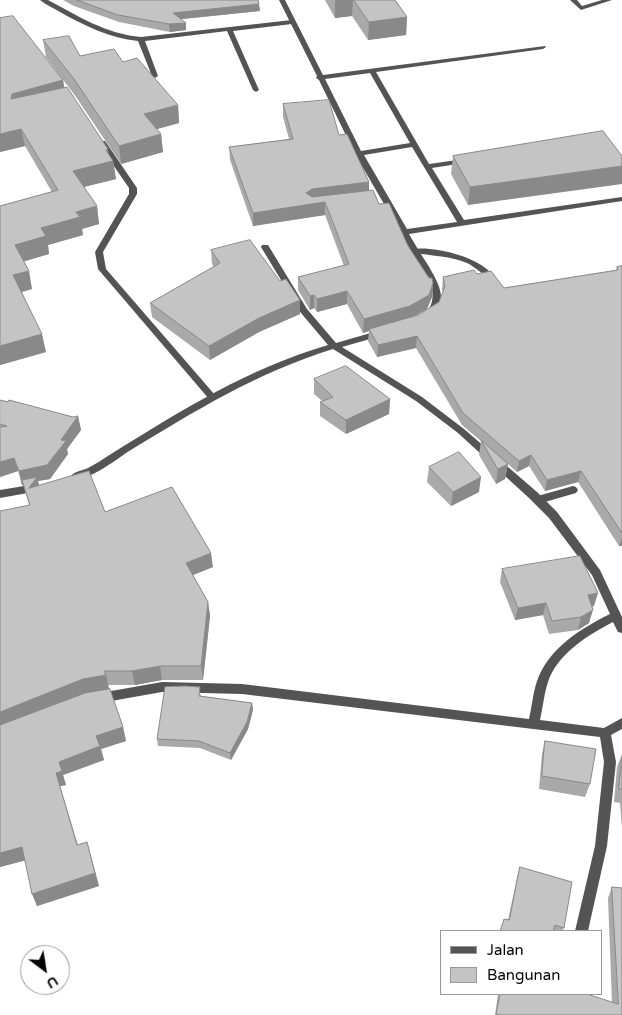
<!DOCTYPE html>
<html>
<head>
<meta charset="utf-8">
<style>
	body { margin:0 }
	#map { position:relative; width:622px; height:1015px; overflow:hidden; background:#fff; font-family:"Varela Round",sans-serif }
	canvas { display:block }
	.legend { position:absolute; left:440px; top:930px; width:162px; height:65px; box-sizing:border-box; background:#fff; border:1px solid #999; margin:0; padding:6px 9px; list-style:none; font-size:15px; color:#000 }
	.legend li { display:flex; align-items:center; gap:10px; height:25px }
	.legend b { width:25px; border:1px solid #999 }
	.north { position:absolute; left:20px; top:945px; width:50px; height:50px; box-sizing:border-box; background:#fff; border:1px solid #999; border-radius:50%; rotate:149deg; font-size:14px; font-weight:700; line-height:20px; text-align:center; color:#000 }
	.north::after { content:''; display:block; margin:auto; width:18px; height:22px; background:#000; clip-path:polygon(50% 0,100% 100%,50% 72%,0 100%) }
</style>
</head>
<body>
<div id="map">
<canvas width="622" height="1015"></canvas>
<ul class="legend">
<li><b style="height:6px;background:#545454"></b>Jalan</li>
<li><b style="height:14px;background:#c4c4c4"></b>Bangunan</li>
</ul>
<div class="north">U</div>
</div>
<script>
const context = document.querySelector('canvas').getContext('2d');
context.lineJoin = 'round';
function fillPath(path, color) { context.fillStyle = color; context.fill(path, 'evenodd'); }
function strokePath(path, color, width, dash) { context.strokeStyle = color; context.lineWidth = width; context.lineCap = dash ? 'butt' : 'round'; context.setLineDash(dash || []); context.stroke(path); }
const service = new Path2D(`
	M40,0H48C78,16 106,34 141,37L292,20L295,22L292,24L233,31L259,90L256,92L253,90L227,31L145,41L158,76L155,78L152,76L138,41C110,38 85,26 60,12C54,8 46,5 40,0Z
	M99,141H105L137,188V194L103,252L106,269L215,395L217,397L215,399H209L98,269L95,252L129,194V188L98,143Z
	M412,249C434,246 476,256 491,273L487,276C480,273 474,266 467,263C451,256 432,256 415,253L411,251Z
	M573,486L576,487L578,490L576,493L538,504L533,500L534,497Z`);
const minor = new Path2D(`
	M279,0H285L323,75L545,46L546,47L543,49L376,72L429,164L464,159L468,161L464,163L432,168L464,220L622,197V201L409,234C415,244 421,255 428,265C437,281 450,300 432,316H426L425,314C433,305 434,297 431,285L355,154L319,80L316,78L317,76ZM370,73L410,143L361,151L325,79ZM412,147L457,222L407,229L364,155Z
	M570,0H577L582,6L602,0H612L581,10Z
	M262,245H268L307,309L336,343L381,330L384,331L385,333L384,335L342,347L422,397L464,429L537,492L557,512L600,570L622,617V633L618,632L613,622C588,635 557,654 548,682C544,694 543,707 540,720L604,728L622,718V729L611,735L616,762L607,846L588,931H575L595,846L604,762L600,737L242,694L162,692L100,703L96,701L94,698L96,695L100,693L162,682L242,684L529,719C532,706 533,693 537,681C549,648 580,629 610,614L592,575L549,518L529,498L458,433L416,401L333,349C258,372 193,412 126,453C115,461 86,482 73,479L71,476C75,471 82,471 88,468C96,464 103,459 111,454C182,410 247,369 328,345L301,313L261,247Z
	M36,484L39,485L41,488L39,491L0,498V490Z`);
const wall = new Path2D(`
	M63,0H258L260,11L181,19L186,23V30L170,32L119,22L74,6Z
	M325,0H395L407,17L406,35L368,40L352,16L335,18Z
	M0,18L63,80L64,88L113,161L116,179L83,187L97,206L99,224L82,229L83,235L48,245L49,254L23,261L32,289L22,292L46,352L0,365V206L52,192L25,146L0,152Z
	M43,40L80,56L123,62L178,105L179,123L157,129L161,134L163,152L121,164L76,97L46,57Z
	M283,104L339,135L369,190L408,246L429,278L433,283L432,297L427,309L416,315H418L439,302L443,292L442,289L443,277L477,274L504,288L616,270L617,267L622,266V546H619L578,482L545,491L529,466L517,472L508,464L505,479L496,484L479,455L481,441L462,425L416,348L377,357L368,341L369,331L363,333L347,304L317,312L314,308L310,310L298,290V277L344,266L325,215L253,226L230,160L229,147L289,139L283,117Z
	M603,131L468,205L451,174L453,156Z
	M211,250L280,281L300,300V314L259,332L210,360L152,317L150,303L214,267L212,264Z
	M314,379L390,399L389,414L346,434L320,416V402L322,401L314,394Z
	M0,400L73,417L78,416L81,430L67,449L68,454L50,479L38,481L39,485L105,512L213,567L193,575L208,602L210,616L203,680H162L135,685H108L123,727L126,741L101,749L104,760L63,775L66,785L60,786L78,845L87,842L99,886L37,906L25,860L0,867L29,505L23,484L22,485L18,471L0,477Z
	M429,467L479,492L451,506L427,482Z
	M502,569L594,606L592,607L589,623L578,630L549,634L543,615L515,620L500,582Z
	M201,694V696L252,703L253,710L248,729L231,760L200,748L158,746L157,739Z
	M545,741L590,784L585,797L539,789L542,754Z
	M622,754V828L620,803L614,802L617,767Z
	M520,867L564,928L562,931H500L508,920L517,878Z
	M612,887L622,1015H495L498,994H587L612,1003L608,898Z`);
const shadedWall = new Path2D(`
	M335,0H353L352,16L335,18Z
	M259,4L260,11L173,20V13Z
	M407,17L406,35L368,40L369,22Z
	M186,23V30L170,32L169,24Z
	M63,80L66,97L11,99L12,94Z
	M178,105L179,123L146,132L144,114Z
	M21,129L25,146L0,152V134Z
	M161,134L163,152L121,164L119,146Z
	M108,149L110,162L113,161L116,179L76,189L73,171L106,150Z
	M622,166V184L468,205L470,187Z
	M369,182V195L325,202V215L253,226V213L306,193L312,189Z
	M97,206L99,224L82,229L83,235L48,245L49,254L19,263L15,245L41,228L76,212Z
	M29,271L32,289L17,293L13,275Z
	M433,283L432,297L427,309L409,319L369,329V331L363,333L364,319Z
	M347,291V304L317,312V299Z
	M314,295V308L310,310V296Z
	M300,300V314L259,332L210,360L209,346L259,318Z
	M42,334L46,352L0,365V346Z
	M417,336L416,348L377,357L378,345Z
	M390,399L389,414L346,434V420Z
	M78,416L81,430L67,449L68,454L50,479L38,481L41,492L22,485L19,471L61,440Z
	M531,455L529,466L517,472L519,461Z
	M14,458L18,471L0,477V462Z
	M508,464L505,479L496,484L498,469Z
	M581,471L578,482L545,491L547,480Z
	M481,477L479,492L451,506L453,492Z
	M622,538V546H619Z
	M211,553L213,567L188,577L186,563Z
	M598,593L594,606L584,608L588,595Z
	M208,602L210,616L203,680L201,666Z
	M546,603L543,615L515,620L518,608Z
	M593,610L589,623L578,630L581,617Z
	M160,666L162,680L135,685L132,671Z
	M106,675L109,689L0,727V712L83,679Z
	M252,703L253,710L248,729L231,760L230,753Z
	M123,727L126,741L101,749L104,760L63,775L66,785L60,786L56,773L59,762L96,736Z
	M87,842L99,886L37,906L32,894Z
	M22,847L27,860L0,867V853Z`);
const building = new Path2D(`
	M77,0H258L259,4L173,13L186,23L169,24L118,15Z
	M354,0H395L407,17L369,22Z
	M13,16L63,80L12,94L11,99L67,87L108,149L106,150L113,161L73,171L97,206L76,212L80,217L41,228L46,236L15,245L29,271L13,275L42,334L0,346V206L58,190L21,129L0,134V18Z
	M69,36L80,56L114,49L123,62L137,58L178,105L144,114L161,134L119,146L74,79L43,40Z
	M329,100L339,135L347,134L369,182L312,189L306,193L312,197L373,190L379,204L389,203L408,246L429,278H432L433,283L429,295L410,306L364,319L347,291L317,299L314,295L310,296L298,277L349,264L325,202L253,213L229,147L293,139L283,104Z
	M603,131L622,156V166L470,187L453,156Z
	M250,240L280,281L286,279L300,300L259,318L209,346L150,303L220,263L211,250Z
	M622,266V533L581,471L547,480L531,455L519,461L463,413L417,336L378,345L369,329L418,315L439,302L445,286L443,277L474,270L477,274L491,271L504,288L618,270L617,267Z
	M346,366L390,399L346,420L320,402L333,397L314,379Z
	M0,400L8,402L9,400L73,417L78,416L61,440L66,441L47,465L19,471L14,458L0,462V427L7,426L0,424Z
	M481,440L508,464L498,469Z
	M459,452L481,477L453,492L429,467Z
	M89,471L105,512L172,487L211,553L186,563L208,602L201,666H160L132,671H104L106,675L83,679L0,712V511L30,505L22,480L37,477L29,488Z
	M580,556L598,593L588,595L593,610L581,617L552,621L546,603L518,608L502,569Z
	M185,686L200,687L199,696L252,703L247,722L230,753L199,741L157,739L165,687Z
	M110,689L123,727L96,736L100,746L59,762L62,771L56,773L77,845L87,842L95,873L32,894L22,847L0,853V725L85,693Z
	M545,741L596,749L590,784L542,776Z
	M622,757V789H619Z
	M520,867L572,882L564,928L555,925L553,931H500L504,919L509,920Z
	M612,887L622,888V1015H501L496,1014L500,994H587L618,1004Z`);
fillPath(service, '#545454');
fillPath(minor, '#545454');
fillPath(wall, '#a9a9a9');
fillPath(shadedWall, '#898989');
fillPath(building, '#c4c4c4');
strokePath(building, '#898989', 1);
</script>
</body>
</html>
